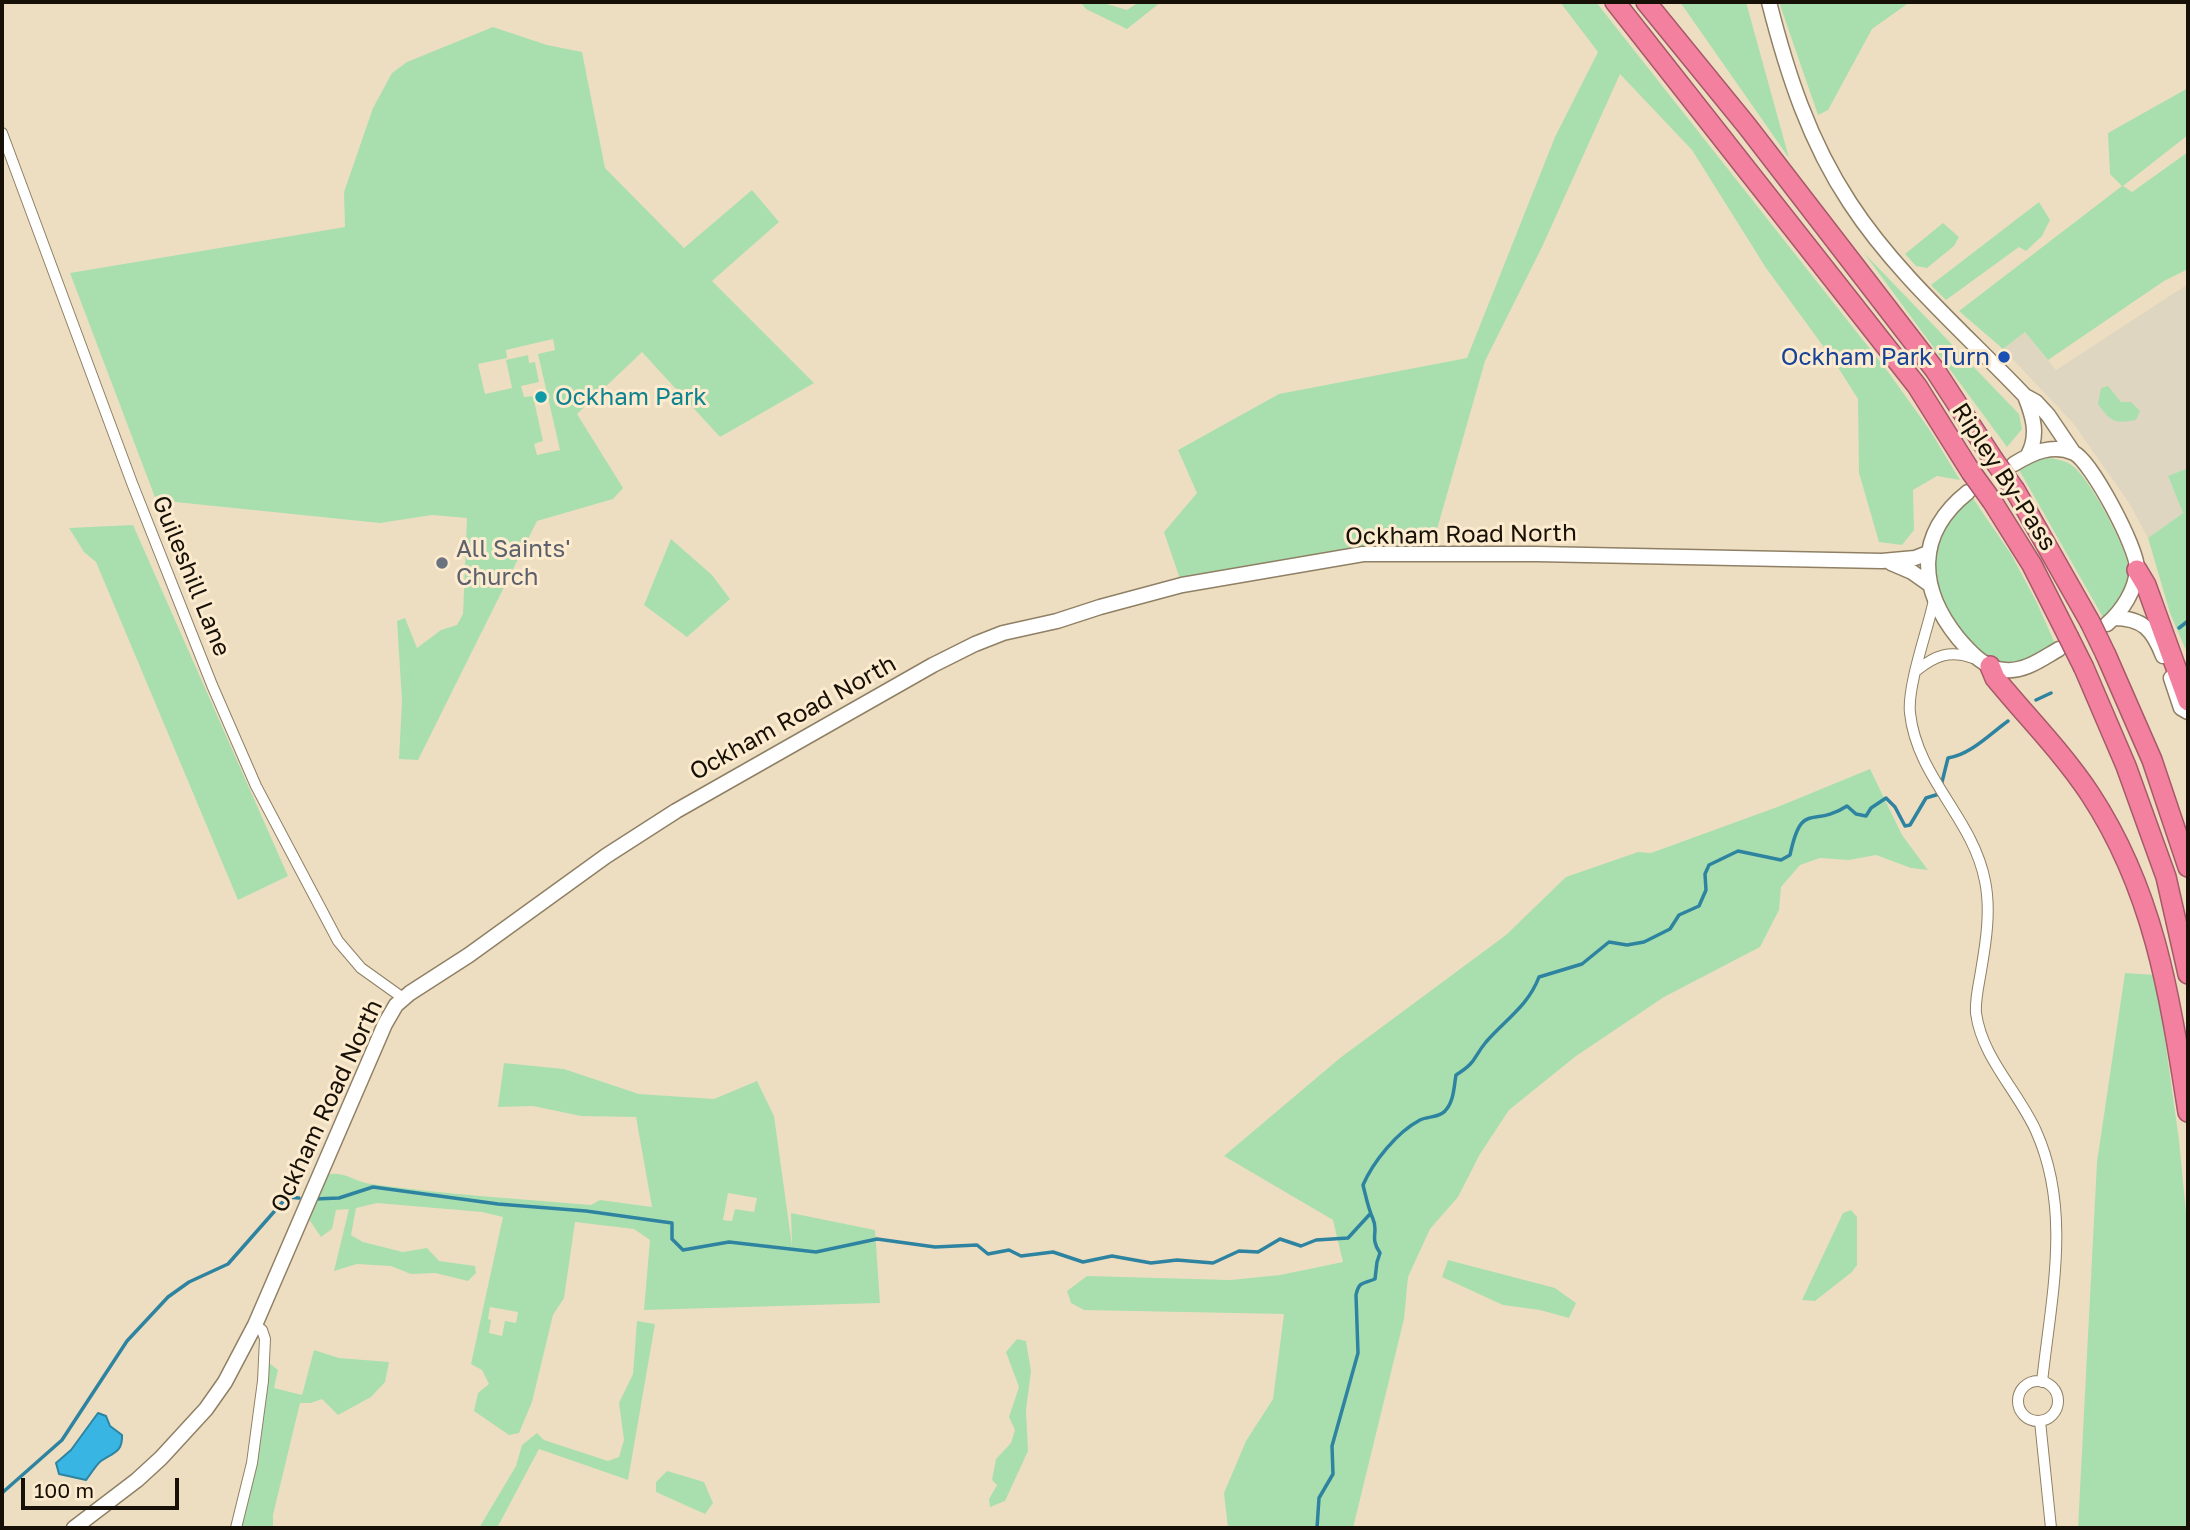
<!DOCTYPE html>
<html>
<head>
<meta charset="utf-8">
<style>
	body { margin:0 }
	#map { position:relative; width:2190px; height:1530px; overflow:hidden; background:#eedec1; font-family:"Golos Text",sans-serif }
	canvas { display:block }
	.frame { position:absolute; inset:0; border:4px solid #161006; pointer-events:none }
	.scale { position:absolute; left:21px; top:1478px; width:158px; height:32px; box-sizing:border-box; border:4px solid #161006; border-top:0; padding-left:9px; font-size:21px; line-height:24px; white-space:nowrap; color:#161006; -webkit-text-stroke:5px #fcebce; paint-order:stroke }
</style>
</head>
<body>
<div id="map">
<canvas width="2190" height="1530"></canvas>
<div class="frame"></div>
<div class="scale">100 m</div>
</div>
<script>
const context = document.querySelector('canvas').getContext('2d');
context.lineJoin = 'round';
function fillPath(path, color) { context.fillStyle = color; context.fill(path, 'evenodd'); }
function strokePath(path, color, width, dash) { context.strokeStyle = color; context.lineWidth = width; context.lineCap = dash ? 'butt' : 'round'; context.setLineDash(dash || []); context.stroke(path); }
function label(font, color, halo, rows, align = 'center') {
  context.font = font + ' "Golos Text",sans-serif'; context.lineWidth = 6; context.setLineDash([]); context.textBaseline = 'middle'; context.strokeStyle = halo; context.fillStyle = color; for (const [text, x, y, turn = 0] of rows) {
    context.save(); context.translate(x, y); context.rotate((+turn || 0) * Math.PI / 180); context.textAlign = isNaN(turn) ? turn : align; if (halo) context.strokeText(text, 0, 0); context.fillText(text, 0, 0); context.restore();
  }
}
const industrial = new Path2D(`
	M2188,284V468L2168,476L2183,513L2148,538L2129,503L2073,423L2003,349L2025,332L2056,370Z`);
const green = new Path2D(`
	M1080,2H1100L1127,10L1139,2H1161L1127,29L1086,9Z
	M1560,2H1596L1889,373L1929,429L1960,480L1937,476L1913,490L1914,530L1902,545L1879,542L1859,473L1858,399L1834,361L1766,268L1692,150L1620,74L1542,247L1485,361L1430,554L1361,548L1248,566L1182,585L1164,532L1197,493L1178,450L1279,394L1467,358L1555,137L1598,52Z
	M1680,2H1746L1789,158Z
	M1779,2H1910L1872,29L1828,110L1818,115Z
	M493,27L547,45L582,52L605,168L684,248L752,190L779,222L712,281L814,383L720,437L642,352L577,414L623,488L613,499L537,521L418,760L399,759L402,701L397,621L405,618L417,648L441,630L457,625L463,614L467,518L432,515L380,523L156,500L70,273L345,227L344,192L373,108L392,73L407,62ZM553,339L555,350L538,354L560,450L537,455L534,444L543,441L533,396L524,397L521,386L539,382L535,362L529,363L528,355L506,360L512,388L485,394L478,364L507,358L506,350Z
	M2188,88V135L2123,186L2132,192L2188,152V269L2164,281L2048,360L2025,332L2003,349L1959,311L2122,186L2110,174L2108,133Z
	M2039,202L2050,220L2042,236L2026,251L2019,247L1946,300L1931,285Z
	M1943,223L1959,237L1954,246L1927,268L1916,266L1905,254Z
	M1864,253L2019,414L2022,429L2007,447Z
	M2108,386L2121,402H2131L2140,411L2136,420C2114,424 2111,422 2098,404L2101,388Z
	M2051,458C2060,460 2068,461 2075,468C2092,483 2129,552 2130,573C2131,591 2116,607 2104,619L2018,468L2041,459Z
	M2188,468V655L2170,613L2148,538L2183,513L2168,476Z
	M1972,497L2011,554L2037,603L2056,646C2039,655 2022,667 2001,664C1987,661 1976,648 1967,638C1925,590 1923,540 1972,497Z
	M133,525L288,876L238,900L96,562L84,552L69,528Z
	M671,539L712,575L730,599L687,637L644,605Z
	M1870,769L1902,835L1928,870L1911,868L1876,855L1849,860L1820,858L1800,865L1781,887L1779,910L1760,947L1664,997L1576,1056L1509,1110L1480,1154L1458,1197L1430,1229L1408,1277L1404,1319L1353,1528H1228L1224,1493L1246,1441L1273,1399L1284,1314L1084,1310L1071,1303L1067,1291L1087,1276L1230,1280L1280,1275L1343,1262L1333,1220L1224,1156L1340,1058L1506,935L1566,877L1638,852L1651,853L1780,806Z
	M2125,973L2156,975L2179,1140L2188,1233V1528H2078L2097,1162Z
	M504,1063L564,1069L639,1094L714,1099L757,1081L774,1116L792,1246L791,1213L875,1230L880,1303L644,1310L650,1240L634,1229L575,1222L564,1298L553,1315L532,1402L519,1433L509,1435L474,1411L478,1393L489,1384L482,1370L471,1364L503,1217L482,1212L377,1203L356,1208L351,1235L363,1242L403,1252L427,1248L439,1261L475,1266L476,1273L468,1281L435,1273L411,1274L391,1266L357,1264L334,1271L349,1209L336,1210L332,1229L321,1237L306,1215L325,1175C343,1170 353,1181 371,1184C444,1194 517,1199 591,1205L600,1200L652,1207L636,1117L581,1116L533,1106L498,1107ZM728,1193L757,1198L754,1212L735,1209L732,1221L723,1220ZM490,1307L518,1312L516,1323L505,1321L502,1336L489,1333L491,1320L488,1319Z
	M1851,1210L1857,1217V1265L1852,1272L1815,1301L1802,1300L1843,1213Z
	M1448,1260L1555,1288L1576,1303L1569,1318L1540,1310L1503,1305L1442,1277Z
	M637,1321L655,1324L628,1480L539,1449L497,1528H479L516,1466L522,1445L537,1433L544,1440L608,1461L619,1457L624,1440L619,1403L633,1374Z
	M1017,1339L1026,1341L1031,1371L1026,1410L1028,1451L1005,1501L990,1507L989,1499L997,1485L992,1480L996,1459L1011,1443L1015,1430L1009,1417L1019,1387L1006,1352Z
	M314,1350L339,1358L389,1362L385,1382L371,1397L338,1415L322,1399L311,1403H300L273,1515V1528H240L264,1406L269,1363L278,1370L274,1388L302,1395Z
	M667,1471L704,1482L713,1503L705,1514L656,1492V1482Z`);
const water = new Path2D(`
	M98,1413L106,1416L110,1426L122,1435C123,1452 113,1453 101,1461C95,1466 91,1474 86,1480L59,1474L56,1463L71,1450Z`);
const stream = new Path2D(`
	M2179,628L2188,621
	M2036,700L2051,693
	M1941,786L1948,758C1970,755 1990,734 2008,721
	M315,1199L339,1198L373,1187L498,1204L586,1211L672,1223V1239L683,1250L729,1242L816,1252L877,1239L935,1247L977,1245L988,1254L1009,1250L1021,1256L1053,1252L1083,1262L1112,1256L1151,1263L1177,1260L1213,1263L1239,1251L1258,1252L1280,1239L1301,1246L1316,1240L1348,1238L1370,1214
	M2,1493L62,1440L127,1341L168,1297L189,1282L228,1264L287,1197L299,1198
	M1317,1528L1319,1498L1333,1474L1332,1446L1358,1353L1356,1295C1359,1281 1363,1284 1375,1279L1377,1262L1380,1253C1369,1237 1379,1232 1373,1219C1368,1208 1366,1197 1363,1185C1373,1162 1397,1132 1420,1120C1428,1116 1439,1118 1445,1111C1454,1102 1454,1086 1456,1075C1477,1062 1472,1059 1486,1042C1506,1019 1528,1006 1539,977L1582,964L1609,942L1627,945L1644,942L1670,929L1679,915L1699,906L1706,890L1705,874L1709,865L1738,851L1781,860L1790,855C1802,799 1812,829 1847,806L1856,814L1866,816L1871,808L1886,798L1895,807L1905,826L1910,825L1926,798L1939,794`);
const street = new Path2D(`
	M2,133L132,483L212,685L256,786L338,941L361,968L403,998
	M1934,600C1928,629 1907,686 1910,713C1917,778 1973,818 1985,881C1991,910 1986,942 1981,971C1979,984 1975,999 1976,1013C1982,1058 2018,1091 2036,1131C2072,1211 2051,1298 2042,1382
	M1917,670C1936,655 1950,650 1973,658
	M2018 1401a20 20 0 1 1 40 0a20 20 0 1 1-40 0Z
	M2040,1421L2051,1528
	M236,1528L252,1463L263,1381L265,1339L262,1330L255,1325`);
const secondary = new Path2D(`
	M1769,2C1787,73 1809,141 1850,203C1897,275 1965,333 2025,396L2036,402L2048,415L2073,452
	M2025,396C2033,416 2039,435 2028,455
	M2014,464C2032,453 2053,443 2074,453C2091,461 2138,549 2137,569C2136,590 2122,611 2107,624
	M1968,492C1915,534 1918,588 1958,638C1970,652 1985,669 2005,670C2025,672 2043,658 2059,649
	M1891,563L1912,572L1929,584
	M2114,618C2143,618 2153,630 2163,656
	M2171,678L2181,708L2188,712
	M74,1528L137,1480L161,1458L206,1409L225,1382L255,1325L385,1024L396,1005L410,993L469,955L606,856L676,811L933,665L975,644L1003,633L1057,621L1100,607L1182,585L1363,554H1537L1882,561L1915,558L1928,553`);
const highway = new Path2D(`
	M1615,2L1917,386L1971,472
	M1646,2L1747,126L1935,370L1993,459
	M2015,490L2090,622
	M1992,501L2032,565L2068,636
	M2137,570L2146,585L2188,701
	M2106,655L2152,760L2188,867
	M1990,666L1995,678C2027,717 2062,752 2090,794C2155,893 2170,998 2188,1112
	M2084,668L2126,766L2166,877L2188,974`);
const highwayBridge = new Path2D(`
	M1993,459L2015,490
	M1971,472L1992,501
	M2090,622L2106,655
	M2068,636L2084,668`);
const markers = [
	[2004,357,7,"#1a4fb4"],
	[541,397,7,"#0f9aa8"],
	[442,563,7,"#6b7280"]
];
const transitNames = [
	["Ockham Park Turn",1990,357]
];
const cultureNames = [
	["Ockham Park",555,397]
];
const streetNames = [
	["Ripley By-Pass",2004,477,57],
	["Ockham Road North",1461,535,-1],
	["Guileshill Lane",191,576,68],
	["Ockham Road North",793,718,-29],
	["Ockham Road North",327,1106,-65]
];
const worshipNames = [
	["All Saints'",456,549],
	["Church",456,577]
];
fillPath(industrial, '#dfd6c1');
fillPath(green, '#a9dfaf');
fillPath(water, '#38b5e2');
strokePath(water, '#2e84a0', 2);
strokePath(stream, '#2e84a0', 3.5);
strokePath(street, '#8f8065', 12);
strokePath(secondary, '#8f8065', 17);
strokePath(highway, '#a65969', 22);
strokePath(street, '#fff', 10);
strokePath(secondary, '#fff', 14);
strokePath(highway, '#f3809f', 19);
strokePath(highwayBridge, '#a65969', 22, []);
strokePath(highwayBridge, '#f3809f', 19);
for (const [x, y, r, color] of markers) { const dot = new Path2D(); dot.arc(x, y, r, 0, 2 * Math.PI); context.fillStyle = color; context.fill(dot); strokePath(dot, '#fcebce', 2.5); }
label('24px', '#164399', '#fcebce', transitNames, 'right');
label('24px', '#0d838f', '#fcebce', cultureNames, 'left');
label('24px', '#161006', '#fcebce', streetNames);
label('24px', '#5b616d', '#fcebce', worshipNames, 'left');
</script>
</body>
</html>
